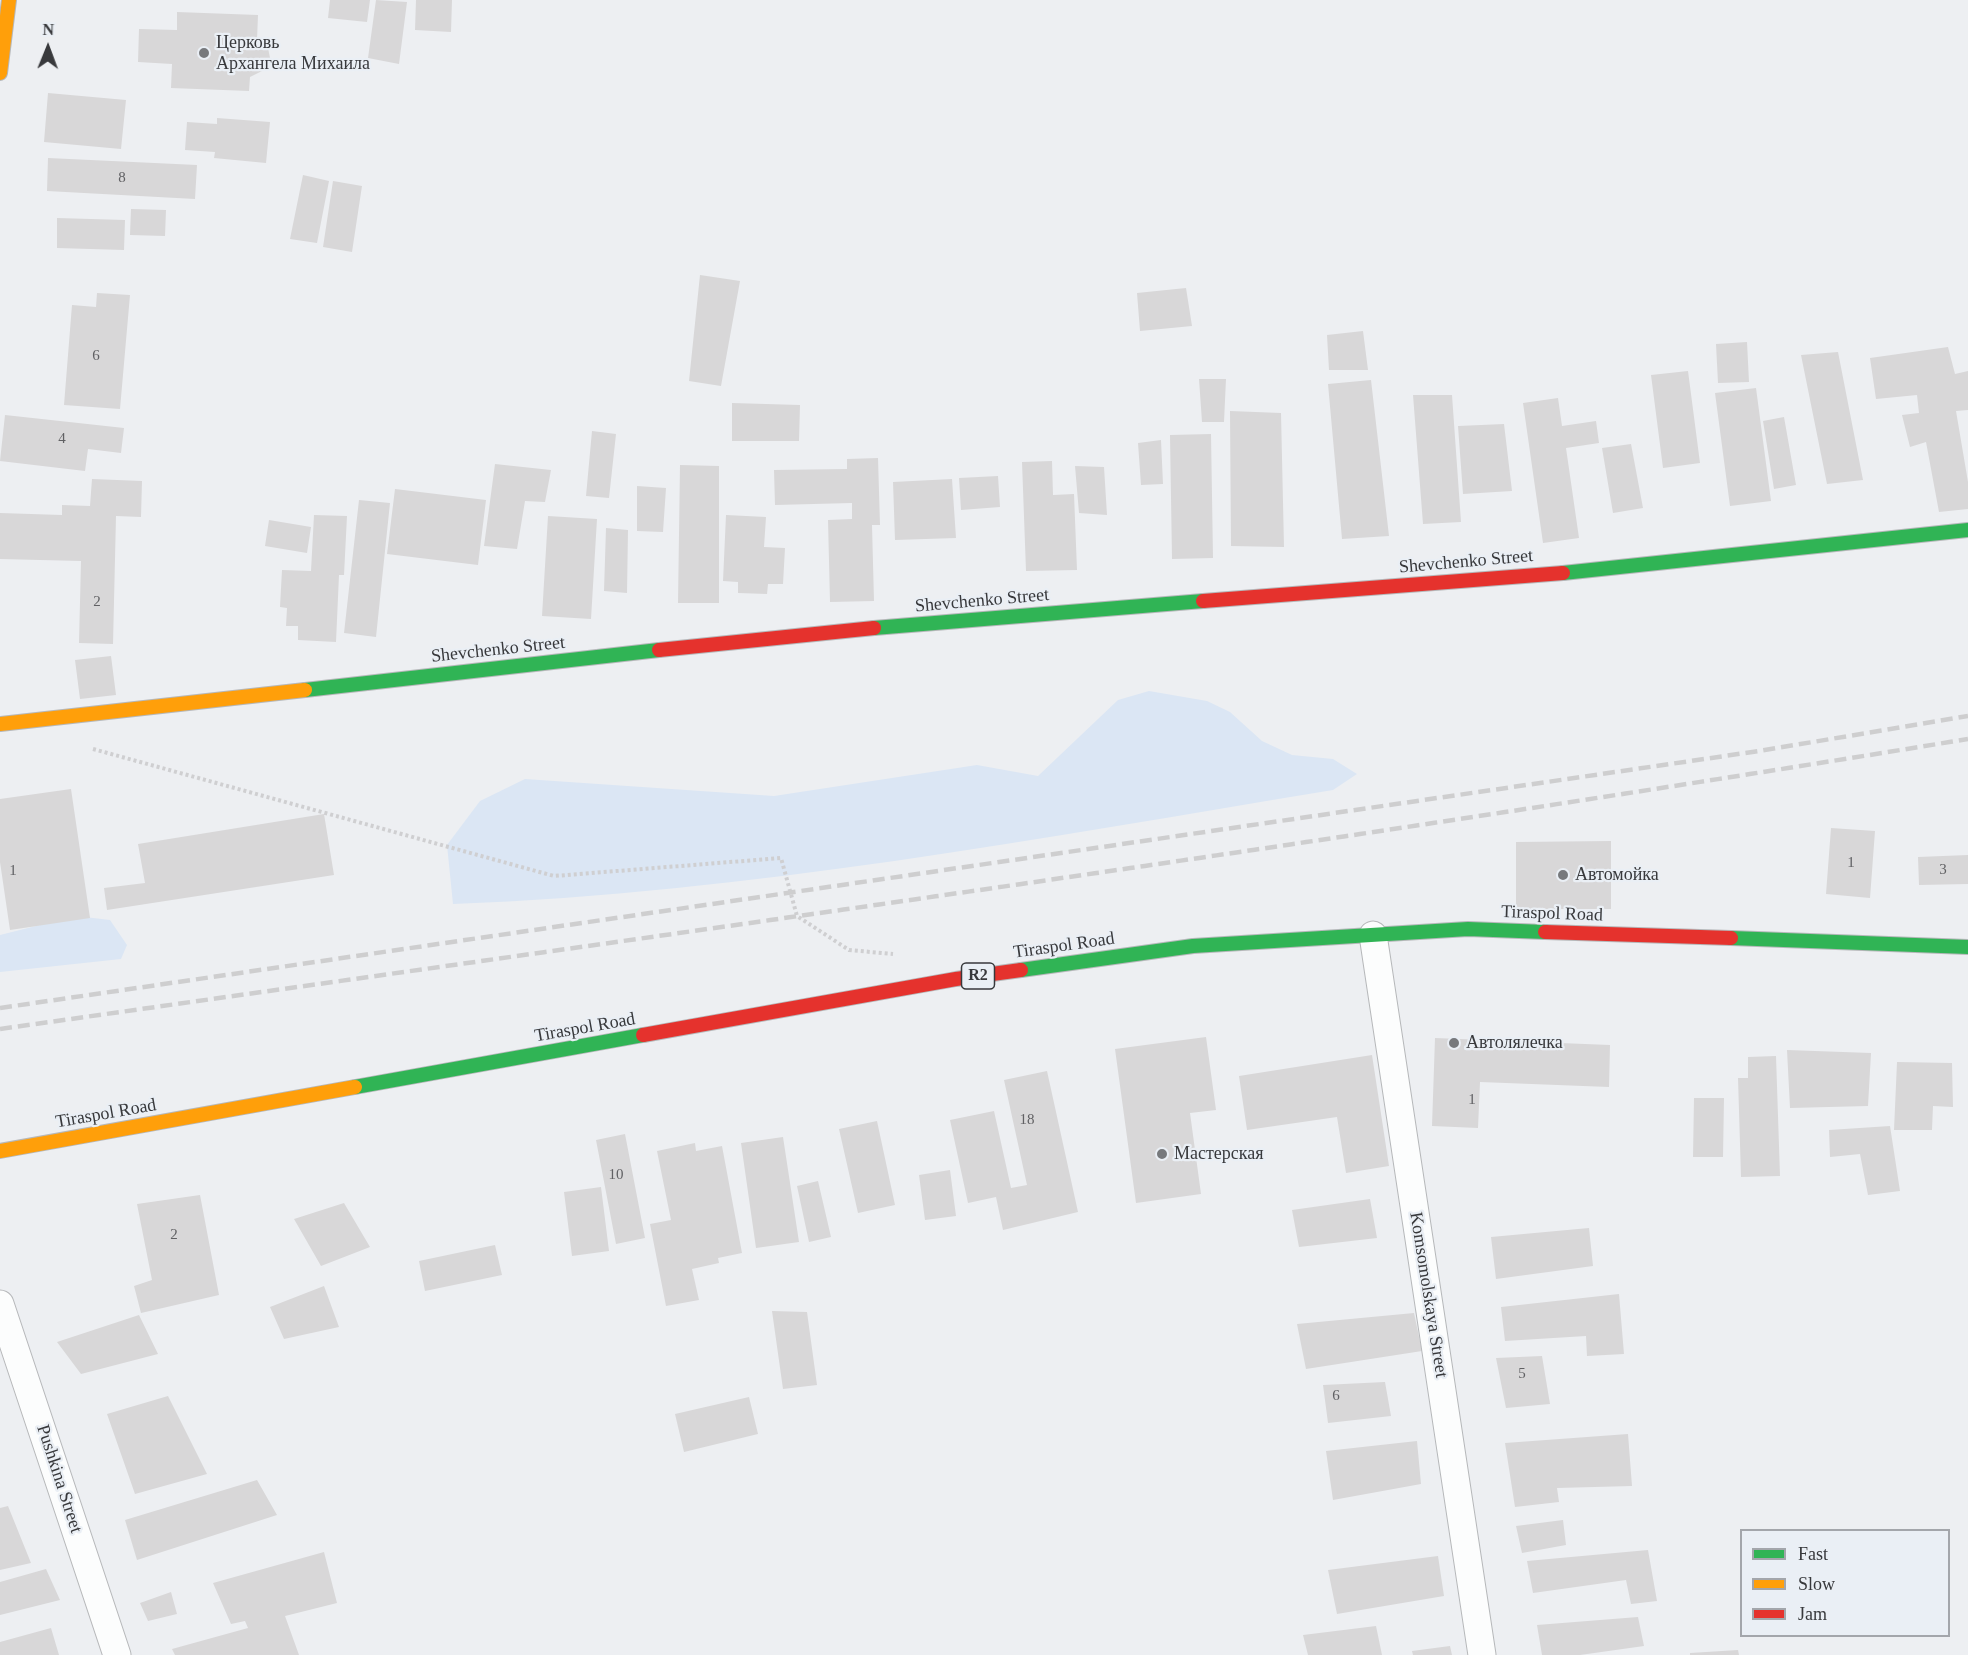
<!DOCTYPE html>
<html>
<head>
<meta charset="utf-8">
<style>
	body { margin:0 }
	#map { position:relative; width:1968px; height:1655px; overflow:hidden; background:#edeff2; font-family:Georgia,serif }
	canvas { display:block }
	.legend { position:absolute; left:1740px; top:1529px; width:210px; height:108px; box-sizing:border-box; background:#eaeff5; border:2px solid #a3a6ab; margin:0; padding:8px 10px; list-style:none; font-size:18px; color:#38393c }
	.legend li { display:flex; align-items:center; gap:12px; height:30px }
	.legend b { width:30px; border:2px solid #a3a6ab }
	.north { position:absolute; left:18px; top:18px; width:60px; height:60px; -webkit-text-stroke:4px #eaeff5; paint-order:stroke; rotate:1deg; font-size:16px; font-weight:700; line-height:24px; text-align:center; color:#38393c }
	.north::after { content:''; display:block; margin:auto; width:21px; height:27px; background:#38393c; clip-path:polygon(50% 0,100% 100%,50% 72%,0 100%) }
</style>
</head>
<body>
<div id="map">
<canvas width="1968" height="1655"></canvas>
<ul class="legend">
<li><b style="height:8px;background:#30b455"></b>Fast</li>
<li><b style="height:8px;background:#ff9f0a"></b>Slow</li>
<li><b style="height:8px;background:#e5322d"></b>Jam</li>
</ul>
<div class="north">N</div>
</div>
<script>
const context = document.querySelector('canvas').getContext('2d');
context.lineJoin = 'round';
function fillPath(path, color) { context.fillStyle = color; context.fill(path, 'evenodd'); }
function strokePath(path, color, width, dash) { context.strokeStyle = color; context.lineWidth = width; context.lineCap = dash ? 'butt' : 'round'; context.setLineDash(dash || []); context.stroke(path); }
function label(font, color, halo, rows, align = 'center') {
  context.font = font + ' Georgia,serif'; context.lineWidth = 4.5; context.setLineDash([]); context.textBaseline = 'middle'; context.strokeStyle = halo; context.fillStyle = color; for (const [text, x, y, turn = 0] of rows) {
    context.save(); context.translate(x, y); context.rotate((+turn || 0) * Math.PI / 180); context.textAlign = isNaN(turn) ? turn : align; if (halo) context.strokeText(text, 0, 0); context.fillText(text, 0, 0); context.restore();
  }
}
const green = new Path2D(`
	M1149,691L1207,701L1230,712L1262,741L1292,755L1333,759L1357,774L1333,790C1041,838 749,893 453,904L447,845L480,801L525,779L774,796L977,765L1038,776L1118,700Z
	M76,916L110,920L127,945L121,959L0,972V935Z`);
const building = new Path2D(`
	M330,0H370L367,22L328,18Z
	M376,0L407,2L399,64L368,58Z
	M416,0H452L451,32L415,30Z
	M177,12L258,15L257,40L268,48L270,58L268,68L250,77L249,91L171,88L172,64L138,62L139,29L177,30Z
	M48,93L126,100L121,149L44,142Z
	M217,118L270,122L266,163L214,158L215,152L185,150L187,122L217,124Z
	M48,158L197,165L195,199L47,191Z
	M303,175L329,181L317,243L290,239Z
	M333,181L362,186L352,252L323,247Z
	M131,209L166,210L165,236L130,235Z
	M57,218L125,220L124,250L57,248Z
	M700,275L740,281L721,386L689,381Z
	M1186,288L1192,326L1140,331L1137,293Z
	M97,293L130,295L120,409L64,405L72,305L96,307Z
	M1363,331L1368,370H1329L1327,335Z
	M1747,342L1749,382L1718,383L1716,344Z
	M1948,347L1955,374L1968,371V410L1956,411L1968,482V509L1939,512L1926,442L1910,447L1902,415L1919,413L1917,395L1876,399L1870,358Z
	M1838,352L1863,480L1827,484L1801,355Z
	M1688,371L1700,463L1663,468L1651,375Z
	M1199,379H1226L1224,422H1202Z
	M1371,380L1389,536L1342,539L1328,384Z
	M1756,388L1771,501L1730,506L1715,393Z
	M1413,395H1452L1461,522L1423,524Z
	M1558,398L1562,426L1596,421L1599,443L1566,448L1579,538L1543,543L1523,403Z
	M732,403L800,405L799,441H732Z
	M1230,411L1281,413L1284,547L1231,546Z
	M5,415L124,428L121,453L88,449L85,471L0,461Z
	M1784,417L1796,485L1774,489L1763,421Z
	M1504,424L1512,491L1463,494L1458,426Z
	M592,431L616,434L609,498L586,496Z
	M1211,434L1213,558L1172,559L1170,435Z
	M1161,440L1163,484L1141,485L1138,443Z
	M1631,444L1643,508L1613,513L1602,448Z
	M878,458L880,525H872L874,601L830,602L828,520L852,519V503L775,505L774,470L847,469V459Z
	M1052,461L1053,495L1074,494L1077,570L1026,571L1022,462Z
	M495,464L551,470L545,502L525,501L517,549L484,546Z
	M680,465L719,466V603H678Z
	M1075,466L1104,467L1107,515L1079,513Z
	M998,476L1000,507L961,510L959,478Z
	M92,479L142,481L141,517L116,516L113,644L79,643L81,561L0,559V513L62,515V505L90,506Z
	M952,479L956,538L895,540L893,482Z
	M637,486L666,488L663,532L637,531Z
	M395,489L486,500L478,565L387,554Z
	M359,500L390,503L376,637L344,633Z
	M314,515L347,516L344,575H339L336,642L298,640V626H286L287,608L280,607L282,570L311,571Z
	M726,515L766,517L764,547L785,548L783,584H768L767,594L738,593V582L723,581Z
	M548,516L597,519L591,619L542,616Z
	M269,520L311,527L307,553L265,546Z
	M606,528L628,530L627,593L604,591Z
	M111,656L116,695L80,699L75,660Z
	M71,789L90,918L10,930L0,862V799Z
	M324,814L334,875L107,910L104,888L145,883L138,844Z
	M1831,828L1875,831L1870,898L1826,894Z
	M1611,841V909H1516V842Z
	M1968,855V884L1919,885L1918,857Z
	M1206,1037L1216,1110L1190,1113L1201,1194L1136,1203L1115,1049Z
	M1435,1038L1610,1045L1609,1087L1480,1082L1478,1128L1432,1126Z
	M1787,1050L1871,1053L1868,1106L1790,1108Z
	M1372,1055L1389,1166L1346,1173L1337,1117L1247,1130L1239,1076Z
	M1776,1056L1780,1176L1741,1177L1738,1078H1748V1057Z
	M1897,1062L1952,1063L1953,1107L1933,1106L1932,1130H1894Z
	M1047,1071L1078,1212L1003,1230L996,1197L968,1203L950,1120L994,1111L1011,1188L1027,1185L1004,1080Z
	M1694,1098H1724L1723,1157H1693Z
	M877,1121L895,1205L858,1213L839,1129Z
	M1890,1126L1900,1191L1868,1195L1860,1154L1830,1157L1829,1130Z
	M625,1134L645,1238L616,1244L596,1140Z
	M783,1137L799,1242L756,1248L741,1143Z
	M695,1143L696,1151L722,1146L742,1253L718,1258L719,1263L692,1269L699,1300L666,1306L650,1224L671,1220L657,1151Z
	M950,1170L956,1216L925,1220L919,1175Z
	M818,1181L831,1237L809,1242L797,1186Z
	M601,1187L609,1251L572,1256L564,1192Z
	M200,1195L219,1295L141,1313L134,1286L152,1280L137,1204Z
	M1370,1199L1377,1238L1299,1247L1292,1210Z
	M344,1203L370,1247L321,1266L294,1219Z
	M1589,1228L1593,1266L1496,1279L1491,1237Z
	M495,1245L502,1275L425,1291L419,1261Z
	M324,1286L339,1327L284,1339L270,1307Z
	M1619,1294L1624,1354L1587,1356L1586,1336L1505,1341L1501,1307Z
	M772,1311L807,1312L817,1385L783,1389Z
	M1414,1313L1422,1351L1306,1369L1297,1324Z
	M139,1315L158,1354L81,1374L57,1342Z
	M1542,1356L1550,1404L1506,1408L1496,1358Z
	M1385,1382L1391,1416L1328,1423L1323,1385Z
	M168,1396L207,1474L135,1494L107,1414Z
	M749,1397L758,1434L684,1452L675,1414Z
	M1628,1434L1632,1486L1557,1488L1559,1502L1515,1507L1505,1443Z
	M1417,1441L1421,1484L1333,1500L1326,1451Z
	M257,1480L277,1515L137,1560L125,1520Z
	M8,1506L31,1563L0,1570V1508Z
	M1563,1520L1566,1545L1522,1553L1516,1526Z
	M1648,1550L1657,1601L1631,1604L1626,1580L1533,1593L1527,1561Z
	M324,1552L337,1603L285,1616L299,1655H175L172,1649L248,1628L245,1621L231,1624L213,1583Z
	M1438,1556L1444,1596L1337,1614L1328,1570Z
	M46,1569L60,1600L0,1615V1582Z
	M171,1592L177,1614L148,1621L140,1603Z
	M1638,1617L1644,1646L1580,1655H1542L1537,1625Z
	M1376,1626L1382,1655H1308L1303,1635Z
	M51,1628L59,1655H0V1642Z
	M1450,1646L1452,1655H1413L1412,1651Z
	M1738,1650L1739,1655H1690V1653Z`);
const path = new Path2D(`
	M93,749L554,876L781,858L797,916L849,950L893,954`);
const street = new Path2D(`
	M1373,935L1482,1655
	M0,1304L117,1655`);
const fast = new Path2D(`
	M1563,573L1968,530
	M874,628L1203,601
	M305,690L659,650
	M1731,938L1968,947
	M1021,970L1193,946L1468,929L1545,932
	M355,1087L643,1035`);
const slow = new Path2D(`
	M0,73L9,0
	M0,724L305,690
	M0,1151L355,1087`);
const jam = new Path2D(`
	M1203,601L1563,573
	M659,650L874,628
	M1545,932L1731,938
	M643,1035L956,979L1021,970`);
const rail = new Path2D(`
	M0,1008L1759,751L1968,716
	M0,1029C656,936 1314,846 1968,739`);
const markers = [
	[204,53,6,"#77797c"],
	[1563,875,6,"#77797c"],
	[1454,1043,6,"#77797c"],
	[1162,1154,6,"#77797c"]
];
const numberNames = [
	["8",122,178],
	["6",96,356],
	["4",62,439],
	["2",97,602],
	["1",1851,863],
	["3",1943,870],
	["1",13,871],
	["1",1472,1100],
	["18",1027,1120],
	["10",616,1175],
	["2",174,1235],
	["5",1522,1374],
	["6",1336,1396]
];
const shields = [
	[978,976,33]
];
const shieldNames = [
	["R2",978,976]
];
const poiNames = [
	["Церковь",216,43],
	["Архангела Михаила",216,64],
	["Автомойка",1575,875],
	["Автолялечка",1466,1043],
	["Мастерская",1174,1154]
];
const streetNames = [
	["Shevchenko Street",1466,562,-5],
	["Shevchenko Street",982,601,-5],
	["Shevchenko Street",498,650,-6],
	["Tiraspol Road",1552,914,2],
	["Tiraspol Road",1064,946,-8],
	["Tiraspol Road",585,1028,-10],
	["Tiraspol Road",106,1114,-10],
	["Komsomolskaya Street",1428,1295,81],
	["Pushkina Street",59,1479,72]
];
fillPath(green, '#dbe6f4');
fillPath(building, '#d8d7d8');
strokePath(street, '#b6b8ba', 29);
strokePath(fast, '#b6b8ba', 16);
strokePath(slow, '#b6b8ba', 16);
strokePath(jam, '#b6b8ba', 16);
strokePath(path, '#cfcfd1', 4, [3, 3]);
strokePath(street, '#fcfdfd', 27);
strokePath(fast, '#30b455', 14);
strokePath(slow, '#ff9f0a', 14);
strokePath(jam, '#e5322d', 14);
strokePath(rail, '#cececf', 4.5, [12, 6]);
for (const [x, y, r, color] of markers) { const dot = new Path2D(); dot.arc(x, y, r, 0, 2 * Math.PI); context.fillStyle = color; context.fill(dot); strokePath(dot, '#eaeff5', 2); }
label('15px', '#606063', null, numberNames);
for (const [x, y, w] of shields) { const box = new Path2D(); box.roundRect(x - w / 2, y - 13, w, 26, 4.5); context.fillStyle = '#eaeff5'; context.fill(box); strokePath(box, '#38393c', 1.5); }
label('bold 16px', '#38393c', null, shieldNames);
label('18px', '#38393c', '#eaeff5', poiNames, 'left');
label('18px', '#38393c', '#eaeff5', streetNames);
</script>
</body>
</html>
